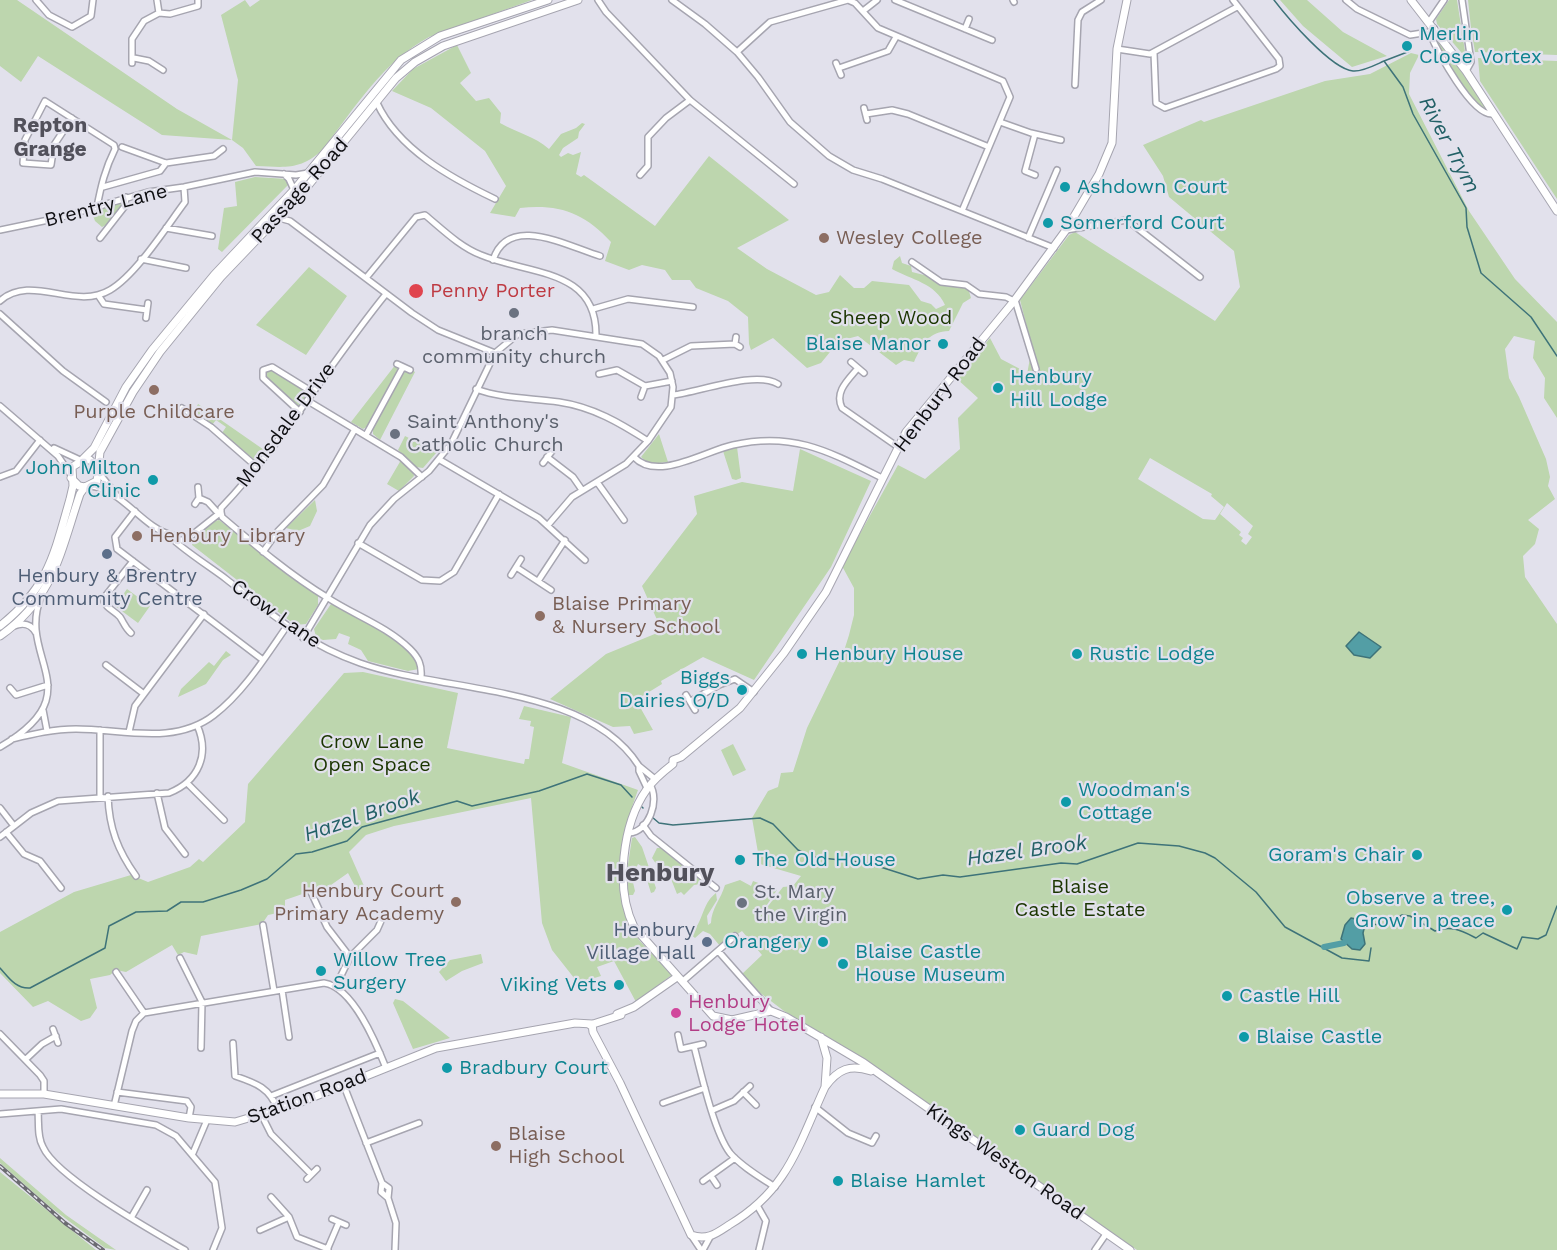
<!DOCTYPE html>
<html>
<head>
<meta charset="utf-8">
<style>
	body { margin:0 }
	canvas { display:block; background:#e2e1ec }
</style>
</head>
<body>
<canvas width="1557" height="1250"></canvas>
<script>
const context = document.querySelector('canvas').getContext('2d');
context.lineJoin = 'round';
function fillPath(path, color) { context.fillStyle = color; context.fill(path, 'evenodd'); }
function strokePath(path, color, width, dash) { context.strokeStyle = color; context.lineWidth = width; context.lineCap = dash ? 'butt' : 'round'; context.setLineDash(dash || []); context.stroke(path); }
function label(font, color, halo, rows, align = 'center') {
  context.font = font + ' "Work Sans",sans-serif'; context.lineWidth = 4.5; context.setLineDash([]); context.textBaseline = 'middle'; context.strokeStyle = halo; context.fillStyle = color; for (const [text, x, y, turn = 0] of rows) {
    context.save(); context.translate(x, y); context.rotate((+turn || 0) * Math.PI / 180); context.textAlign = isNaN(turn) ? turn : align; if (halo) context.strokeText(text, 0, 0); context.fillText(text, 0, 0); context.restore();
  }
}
const green = new Path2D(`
	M0,0H17L177,109L232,140L238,80L221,15L245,0L250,7L260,0H532L429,37C383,62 355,107 324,148C301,171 285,167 256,166L243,148L232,140L162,135L38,56L21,82L0,66Z
	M1280,0H1307L1343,32L1387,56L1352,67L1303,26Z
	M1449,0H1457L1466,58L1437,24L1436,19Z
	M1468,0H1557V55L1475,52L1472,34L1474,30L1471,28Z
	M1434,32L1487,109V111H1484L1461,84L1433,35Z
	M457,45L471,73L460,83L476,101L489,98L501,113L500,123C518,133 534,136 549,149L561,134L576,128L582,123L585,124L579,132L578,138L563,148L559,155L561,157L568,153L573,155L581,152L576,174L581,177L584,175L655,226L709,156L789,220L737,248L767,269L816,295L829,292L840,275L854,288H864L872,281L909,285L921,301L931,304L936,309L945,305C935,283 912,280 892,269L894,261L900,256L902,263L911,266L912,272L928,276L944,286L968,288L971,298L963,303L949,331C929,331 922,345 914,362L904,360L896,365L858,336L839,341L821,363L807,368L773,338L751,350L749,344L748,317L728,301L696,288L690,280H672L665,270L642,265L629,270L605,261L611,242C584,213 560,204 520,208L515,217L490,213L506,186L485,151L431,108L392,91L413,69Z
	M1411,53L1419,55L1410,73L1409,94L1469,211L1515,279L1557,322V418L1544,398L1545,378L1533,358L1535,341L1514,336L1505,349L1509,378L1519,397L1546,459L1550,477L1548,486L1555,499L1528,520L1539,529L1535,544L1523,556L1525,577L1557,624V1250H1137L869,1062L784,1011L755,989L742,974L762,955L742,931L720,946L710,934L703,931L695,938L690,934C704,923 701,904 716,893L717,900L707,916L708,925L711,923C711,909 721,899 725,885L740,880L751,886L753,881L777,890L754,924L783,887L793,886L801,876L760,864L752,818L768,791L778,787L781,773L793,772L807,728L843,654L849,635L854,615V588L842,566L898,465L925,479L960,449L958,418L978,398L957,379L990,338L1001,359L1022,370L1021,376L1026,380L1032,347L1020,300L1069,235L1075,232L1215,321L1240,287L1234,251L1169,197L1163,176L1143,145L1201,120L1204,122L1325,81L1370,74ZM1150,458L1212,494L1211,496L1224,507L1215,520L1203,519L1138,479ZM1227,503L1253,526L1248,534L1252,537L1246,545L1241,541L1243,538L1239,535L1241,532L1220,514Z
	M1478,58L1557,61V199L1480,81Z
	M255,177L287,179L289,184L222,252L218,249L224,208L237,206L235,182Z
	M123,202L124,205L106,225L102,227L95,221L91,210Z
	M309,267L347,296L306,355L256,325Z
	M396,364L398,370L370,425L363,429L351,422Z
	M271,369L308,391L301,406L298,407L266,378L265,373Z
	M412,370L415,372L380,440L373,434V427L402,373Z
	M198,404L267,452L256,461L222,433L226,427L216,420L212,425L198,416L199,414L194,413Z
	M659,434L668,462L649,464L641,457Z
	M405,436L437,452L423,468L416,467L398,450Z
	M737,447L741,478L736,480L732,479L723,451Z
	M800,449L871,481L831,567L754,680L703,657L661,681L662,684L636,700L653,730L634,734L630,726L613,727L550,699L606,654L662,631L642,586L697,514L694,496L742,482L793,491Z
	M401,460L413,472L414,476L399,491L387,484Z
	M315,500L317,511L310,526L298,531L286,528Z
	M219,520L318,595V605L306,624L295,625L192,545C195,536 209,522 219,520Z
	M127,589L150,606L138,623L115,606Z
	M331,604C355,610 413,644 419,669L408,671L368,661L361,650L348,644L350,637L339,633L336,639L323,640L316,637L314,629Z
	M226,651L231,655L223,660L206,684L178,697L181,689L209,662L214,666Z
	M363,672L458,693L447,748L524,764L525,759H529L534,727L530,726L531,721L519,719L524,706L571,717L562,763L638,790C623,830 609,885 630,926C639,945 659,957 673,974L636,1002L614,961L597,967L601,976L578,983L552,950L542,923L531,798L394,826L366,835L349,852L364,886L357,890L348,873L321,892L314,890L285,900V907L282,912L268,915L262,924L201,936L197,955L184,952L178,955L172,945L126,972L116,970L110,975L90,979L97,1008L90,1018L81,1021L48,1001L33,1007L0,973V932L74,892L131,875L148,882L190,867L199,859L203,862L245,822L248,784L344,673Z
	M733,744L746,770L733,776L721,750Z
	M635,837L642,847L656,888L654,892L651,893L643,867L638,864L632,878L635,891L633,895H628L627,871L632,838Z
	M657,848H662L701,879V884L694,885L684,895L681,892L677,894L671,879L664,882L663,874L652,858Z
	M481,954L483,963L462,971L446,981L439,972L450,960Z
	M395,999L403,1001L450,1038L413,1049L393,1003Z
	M0,1158L66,1215L116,1250L105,1248L50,1207L0,1163Z
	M0,1172L96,1250H0Z`);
const water = new Path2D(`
	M1359,632L1381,647L1370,658L1354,655L1346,646Z
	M1351,918L1366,921L1363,933L1365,944L1360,950L1352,949L1341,939L1345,925Z`);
const stream = new Path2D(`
	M1274,0C1287,17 1331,69 1353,71C1362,72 1375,65 1384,61L1403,87L1413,114L1466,208L1467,227L1481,273L1531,317L1557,356
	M1384,61L1410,51
	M642,807L643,808
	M652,817L659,823L673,825L760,818L773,824L798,850L813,857L868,863L918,879L943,875L960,877L1061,863L1077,864L1138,843L1179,846L1205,853L1215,858L1256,892L1285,927L1342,958L1369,961L1371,948
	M1364,925L1386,924L1402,915L1410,916L1435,931C1452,925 1462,931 1476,938L1483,933L1517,949L1522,937L1538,939L1546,935L1557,906
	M0,968C9,978 16,989 30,988L105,948L109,926L136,912L167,911L181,902H203L241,890L267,879L296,854L312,852L347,841L362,827L457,801L472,806L539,791L587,774L621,785L632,797`);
const canal = new Path2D(`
	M1324,947L1344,943`);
const minor = new Path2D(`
	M36,0L49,15L72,27L91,16L93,0
	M157,0L159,13L170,14L198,6V0
	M598,0L606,12L690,100L794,184
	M672,0L705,24L737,52L758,77L790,122L829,156L853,170L882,179L1054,248
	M895,0L992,40
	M1013,0L1014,2
	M1346,0L1357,9L1410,35L1429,32
	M1462,0L1471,62L1466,71
	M863,11L877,0
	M1429,22L1444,0
	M1434,28L1429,32C1437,50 1472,117 1493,114
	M965,29L969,19
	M1117,49L1150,54L1237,7
	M737,52L770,22L848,0L855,3L878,28L1003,81L1010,97L962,211
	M1154,53L1156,103L1165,108L1276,69L1280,66L1279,59L1233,0
	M134,58L149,61L163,70
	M132,63V39L144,21L159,13
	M836,63L841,75
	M839,68L888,51L896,37
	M1075,85L1078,20L1082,12L1101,0
	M377,103C398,149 451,178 495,199
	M864,108L867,120
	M866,114L892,110L908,114L989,147
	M72,118L54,145L51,165L23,163L25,140L45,101L114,145L115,149C105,169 101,186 97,207
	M1000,122L1031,133L1061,140
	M122,147L166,163L214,156L223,149
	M284,174L289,179L294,190
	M640,175L648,166V137L666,118L690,100
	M1035,175L1025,171L1035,134
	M103,187L160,171L166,163
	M279,218L290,221L412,313L438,330L495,353
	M166,228L212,236
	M0,230L58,218L148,192L184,187L255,172L296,175L308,173
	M1066,230L1127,220L1200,277
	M100,238L125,206L126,197
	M1028,238L1057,170
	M141,259L186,268
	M493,260C508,213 567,246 600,256
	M912,262L941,282L966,285L979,294L1006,297L1014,301
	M366,278L416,217L425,215C442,229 460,247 481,255C529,275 597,268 596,336
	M98,295L104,304L147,310
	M1015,300L1036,369
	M0,301C31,273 75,311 110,290C136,275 167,226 185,202L184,187
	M593,309L628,299L693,307
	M0,314L63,371L106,402
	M146,318L148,303
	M736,337L735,344L740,347
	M663,360L691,346L735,344
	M851,362L864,373
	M397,364L410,370
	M858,368C848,380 834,392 842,408L898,447
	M599,374L617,370L645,386L641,397
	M645,386L672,381
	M476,389C503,399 531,398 559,402C593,407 620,423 648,441
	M673,395C699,392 756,370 778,384
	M308,401L401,457L422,477
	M0,406L58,456L71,475
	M182,408L211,427L258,468
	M300,412L263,378V370L272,367L314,393
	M366,435L403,367
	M54,448L80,460
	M547,457L573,477L582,490
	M634,457C657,482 705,451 733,445C793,431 830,452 882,478
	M440,460L539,518L585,560
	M543,463L552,451
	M99,473L118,497
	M0,477L16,471L40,440
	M597,482L624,520
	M89,486C122,488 142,528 172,535
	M199,498L208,502L218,513
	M195,504L199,498L198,487
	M135,511L115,537L117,549L263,660
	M221,512L222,517C256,546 290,575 328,598C356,616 386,626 410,649C419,658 422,665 421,677
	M170,536C173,543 216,571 226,579C271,614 306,644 360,663C444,693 587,684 639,766V771L647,788
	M176,541L187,539L221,512V508C284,442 329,364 386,294
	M358,543L422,580L440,581L454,572L499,494
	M263,552L278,531L323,485L355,429
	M516,567L551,590
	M511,575L521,559
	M538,581L565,540
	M14,626C24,622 31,624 36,633
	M131,633C125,628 124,623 120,617C114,610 106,609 103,599L133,561
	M303,638L370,525L394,499L429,471L451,444L495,353L518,334L552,330L642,344L659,356L670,373L673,387L671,407L648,441L626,464L572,497L548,525
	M106,665L144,694
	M10,688L16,695L48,685
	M686,695L695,710
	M691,701L719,685L735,679L754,692
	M43,710L47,731
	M100,730V796
	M129,732L135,706L204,614
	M12,739C33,734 54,729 76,729C122,729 174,746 214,715C244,692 266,656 287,626
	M0,747C94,692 16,659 41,597
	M639,766L655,779
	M187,783L224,820
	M157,793L165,828L185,854
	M108,796C109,828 118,851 136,876
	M0,808L14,826
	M643,825L651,836L716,888
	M6,832L24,854L40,861L61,888
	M629,833C649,832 660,800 650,785
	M0,837L31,813L58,801L169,793C199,781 210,754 197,725
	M311,892L327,927L350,957
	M263,925L274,991
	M719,952L771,1011
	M180,958L202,1002L201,1048
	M116,972L144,1013
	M683,981L735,936
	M336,986L350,957L377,930L381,921
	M282,990L289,1037
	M53,1029L58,1043
	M0,1034L40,1075L44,1081V1094
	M678,1035L681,1049L703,1044
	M233,1043L235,1076C256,1083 270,1088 278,1110
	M694,1046C701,1073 714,1132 730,1153C742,1167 760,1177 775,1187
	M26,1059L42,1044L56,1036
	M344,1086L382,1183L381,1192L388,1198
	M117,1092L187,1101L191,1107L189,1118
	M743,1092L756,1105
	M271,1096L380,1053
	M663,1103L705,1088
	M114,1106L132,1031L136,1021L144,1013L324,983C353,987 376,1043 386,1068
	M815,1107L848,1133L872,1143L876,1136
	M713,1110L734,1101L750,1086
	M38,1111C39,1123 37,1137 43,1147C56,1177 154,1232 185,1250
	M0,1114L61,1109L156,1125L176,1136L215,1182L222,1228L213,1250
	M262,1116L271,1134L311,1174
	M366,1143L419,1123
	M193,1153L207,1120
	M711,1176L717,1185
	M307,1179L317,1169
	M703,1181L735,1158
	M382,1183L389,1188L388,1198L396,1223L395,1250
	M271,1197L289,1217L297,1237L328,1249
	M758,1207L766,1221L759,1250
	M131,1218L147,1190
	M332,1219L346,1225
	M260,1230L289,1217
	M691,1235L701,1250
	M327,1250L339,1222
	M703,1250L710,1237
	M1095,1250L1106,1234`);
const major = new Path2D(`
	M1127,0L1117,49L1112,143L1099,174L1066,230L1014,301L906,432L826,592L784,653L740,708L681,757L673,760V764C664,771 654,779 647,789C622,824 615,889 634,927L713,1016L732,1020L771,1011L786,1017L864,1063L1130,1250
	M1411,0L1466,71L1557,211
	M83,459L94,448L126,387L152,350L214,275L294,190L401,60L440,36L548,0
	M71,478L79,486L85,487L97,481L100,452L133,392L160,352L221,277L307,187L396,78L415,62L443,46L578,0
	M0,626C48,588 54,555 70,499L73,486L72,467L85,459L90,460L98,469
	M0,636C54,598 60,553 80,494L85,487
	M617,1014L634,1007L677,977
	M592,1024L593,1032L620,1083L691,1235C707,1241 717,1233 729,1225C788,1190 798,1146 825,1087C838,1069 850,1064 871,1071
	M590,1025L621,1015
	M821,1037L827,1058L825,1087
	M0,1094H44L189,1118L235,1122L296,1104L436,1048L575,1023L592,1024`);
const rail = new Path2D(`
	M0,1166L65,1223L103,1250`);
const markers = [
	[1407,46,6,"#0f9aa8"],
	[1065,187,6,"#0f9aa8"],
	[1048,223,6,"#0f9aa8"],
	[824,238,6,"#8d6e63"],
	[416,291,8,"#e0444e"],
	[514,313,6,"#6b7280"],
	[943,344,6,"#0f9aa8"],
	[998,388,6,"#0f9aa8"],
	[154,390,6,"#8d6e63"],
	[395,434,6,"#6b7280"],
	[153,480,6,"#0f9aa8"],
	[137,536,6,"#8d6e63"],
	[107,554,6,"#5c6f8a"],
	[540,616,6,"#8d6e63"],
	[802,654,6,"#0f9aa8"],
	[1077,654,6,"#0f9aa8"],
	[742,690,6,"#0f9aa8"],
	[1066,802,6,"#0f9aa8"],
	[1417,855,6,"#0f9aa8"],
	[740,860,6,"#0f9aa8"],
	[456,902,6,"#8d6e63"],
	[742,903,6,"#6b7280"],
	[1507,910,6,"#0f9aa8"],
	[707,942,6,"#5c6f8a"],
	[823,942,6,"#0f9aa8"],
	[843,964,6,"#0f9aa8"],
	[321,971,6,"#0f9aa8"],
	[619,985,6,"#0f9aa8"],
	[1227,996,6,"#0f9aa8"],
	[676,1013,6,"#d1479c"],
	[1244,1037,6,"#0f9aa8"],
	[447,1068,6,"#0f9aa8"],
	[1020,1130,6,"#0f9aa8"],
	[496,1146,6,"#8d6e63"],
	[838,1181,6,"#0f9aa8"]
];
const cultureNames = [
	["Merlin",1419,34],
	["Close Vortex",1419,57],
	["Ashdown Court",1077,187],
	["Somerford Court",1060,223],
	["Blaise Manor",931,344,"right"],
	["Henbury",1010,377],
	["Hill Lodge",1010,400],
	["John Milton",141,468,"right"],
	["Clinic",141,491,"right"],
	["Henbury House",814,654],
	["Rustic Lodge",1089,654],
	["Biggs",730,678,"right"],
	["Dairies O/D",730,701,"right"],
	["Woodman's",1078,790],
	["Cottage",1078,813],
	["Goram's Chair",1405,855,"right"],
	["The Old House",752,860],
	["Observe a tree,",1495,898,"right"],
	["Grow in peace",1495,921,"right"],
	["Orangery",811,942,"right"],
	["Blaise Castle",855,952],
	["House Museum",855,975],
	["Willow Tree",333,960],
	["Surgery",333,983],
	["Viking Vets",607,985,"right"],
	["Castle Hill",1239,996],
	["Blaise Castle",1256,1037],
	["Bradbury Court",459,1068],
	["Guard Dog",1032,1130],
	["Blaise Hamlet",850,1181]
];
const streetNames = [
	["Passage Road",300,191,-48],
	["Brentry Lane",106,206,-14],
	["Henbury Road",940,395,-53],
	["Monsdale Drive",286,425,-53],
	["Crow Lane",276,614,35],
	["Station Road",307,1097,-20],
	["Kings Weston Road",1005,1162,35]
];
const educationNames = [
	["Wesley College",836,238],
	["Purple Childcare",154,412,"center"],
	["Henbury Library",149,536],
	["Blaise Primary",552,604],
	["& Nursery School",552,627],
	["Henbury Court",444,891,"right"],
	["Primary Academy",444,914,"right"],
	["Blaise",508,1134],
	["High School",508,1157]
];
const healthNames = [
	["Penny Porter",430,291]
];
const parkNames = [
	["Sheep Wood",891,318],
	["Crow Lane",372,742],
	["Open Space",372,765],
	["Blaise",1080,887],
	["Castle Estate",1080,910]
];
const worshipNames = [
	["branch",514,334,"center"],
	["community church",514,357,"center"],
	["Saint Anthony's",407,422],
	["Catholic Church",407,445],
	["St. Mary",754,892],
	["the Virgin",754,915]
];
const serviceNames = [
	["Henbury & Brentry",107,576],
	["Commumity Centre",107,599],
	["Henbury",695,930,"right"],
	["Village Hall",695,953,"right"]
];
const hotelNames = [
	["Henbury",688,1002],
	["Lodge Hotel",688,1025]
];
const neighbourhoodNames = [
	["Repton",50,126],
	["Grange",50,150]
];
const waterNames = [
	["River Trym",1449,145,62],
	["Hazel Brook",362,816,-19],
	["Hazel Brook",1027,851,-8]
];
const districtNames = [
	["Henbury",660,873]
];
fillPath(green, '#bdd6ae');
fillPath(water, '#539ea5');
strokePath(water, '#3e7379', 1.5);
strokePath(stream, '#3e7379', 1.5);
strokePath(canal, '#539ea5', 6);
strokePath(minor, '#a6a5b0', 8);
strokePath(major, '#a6a5b0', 9);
strokePath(minor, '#fff', 5);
strokePath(major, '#fff', 7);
strokePath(rail, '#6c6c72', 4);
strokePath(rail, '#e2e1ec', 1.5, [4.5]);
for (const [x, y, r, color] of markers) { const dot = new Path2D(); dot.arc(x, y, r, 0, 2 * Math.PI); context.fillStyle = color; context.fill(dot); strokePath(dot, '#e2e1ec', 2); }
label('20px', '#0d838f', '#e2e1ec', cultureNames, 'left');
label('20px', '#0e0e11', '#e2e1ec', streetNames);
label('20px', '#785e54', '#e2e1ec', educationNames, 'left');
label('20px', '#be3a42', '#e2e1ec', healthNames, 'left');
label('20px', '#1b3601', '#e2e1ec', parkNames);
label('20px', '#5b616d', '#e2e1ec', worshipNames, 'left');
label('20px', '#4e5e75', '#e2e1ec', serviceNames);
label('20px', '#b23c85', '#e2e1ec', hotelNames, 'left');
label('bold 21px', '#52515b', '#e2e1ec', neighbourhoodNames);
label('italic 21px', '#226066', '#e2e1ec', waterNames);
label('bold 26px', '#52515b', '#e2e1ec', districtNames);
</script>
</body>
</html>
